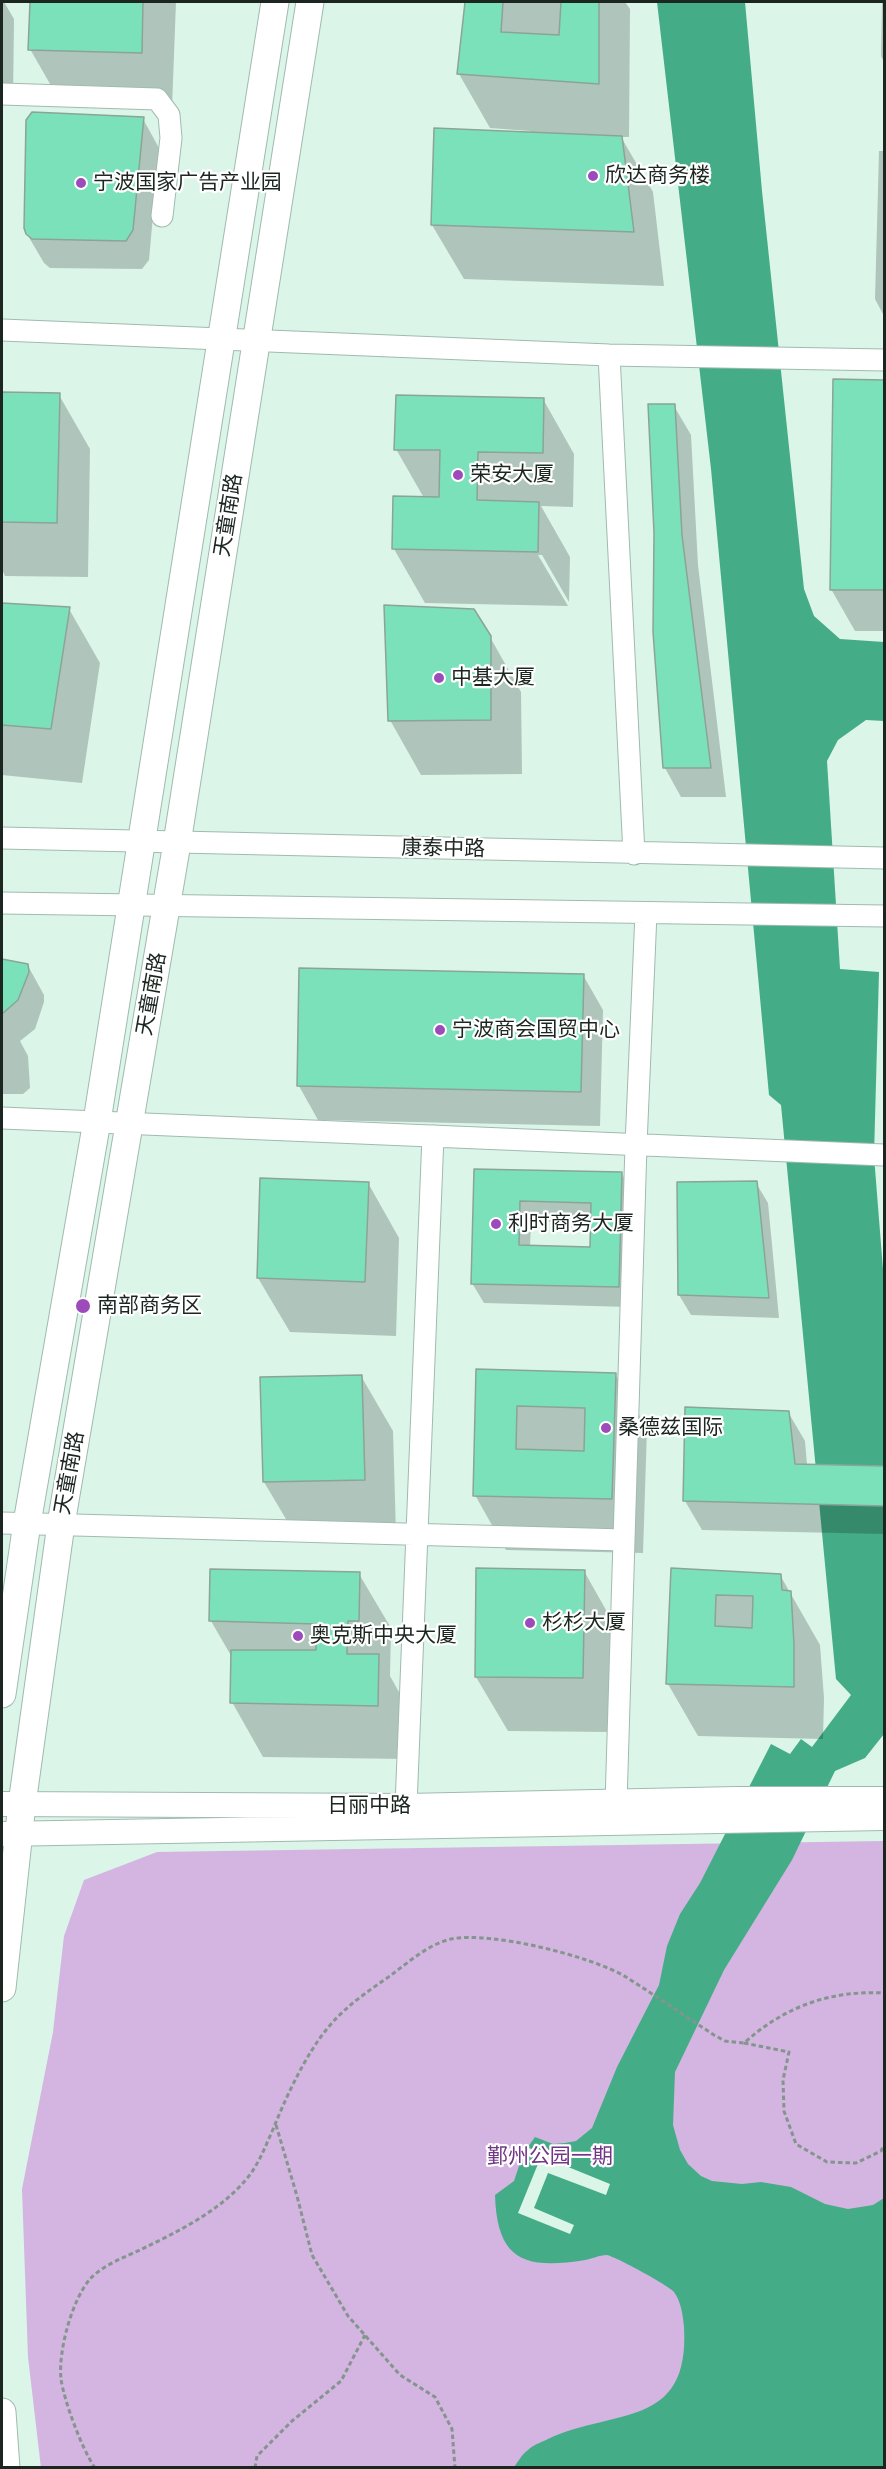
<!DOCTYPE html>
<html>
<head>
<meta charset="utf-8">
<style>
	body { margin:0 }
	#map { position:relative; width:886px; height:2469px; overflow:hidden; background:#dbf5e9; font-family:"Fira Sans",sans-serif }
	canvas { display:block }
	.frame { position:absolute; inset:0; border:3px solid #1c2621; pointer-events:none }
</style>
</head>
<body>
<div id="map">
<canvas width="886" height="2469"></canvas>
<div class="frame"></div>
</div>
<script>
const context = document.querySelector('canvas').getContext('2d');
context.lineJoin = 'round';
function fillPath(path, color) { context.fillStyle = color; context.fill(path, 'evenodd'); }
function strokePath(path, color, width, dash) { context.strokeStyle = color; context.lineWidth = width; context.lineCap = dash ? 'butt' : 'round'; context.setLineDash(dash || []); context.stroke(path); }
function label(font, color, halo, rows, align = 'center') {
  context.font = font + ' "Fira Sans","Noto Sans SC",sans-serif'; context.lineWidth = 4.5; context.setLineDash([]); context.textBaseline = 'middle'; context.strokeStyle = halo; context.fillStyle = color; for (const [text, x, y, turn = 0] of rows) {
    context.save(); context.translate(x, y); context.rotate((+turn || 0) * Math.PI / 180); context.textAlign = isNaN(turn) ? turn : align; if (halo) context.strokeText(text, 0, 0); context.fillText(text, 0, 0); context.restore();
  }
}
const green = new Path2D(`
	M884,1841V2467L41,2468L28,2357L22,2189L53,2032L64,1936L84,1880L157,1852Z`);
const water = new Path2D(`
	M657,2H745L762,191L804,589L814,616L840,639L884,642V721L866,720L838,740L827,761L840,969L879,972L874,1156L884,1282V1734L865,1758L835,1771L792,1860L724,1970L675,2072L673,2125L680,2150L688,2164L701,2176L712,2181L742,2184L761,2182L791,2187L825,2204L848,2209L873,2205L884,2198V2467H514C518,2462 522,2454 528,2450C533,2445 542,2442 548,2439C613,2408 690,2430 684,2327C683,2316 681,2301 674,2292C670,2286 614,2256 607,2255C599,2255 592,2259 585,2260C524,2270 497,2260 495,2195L514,2181L523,2154L535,2137L553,2144L565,2143L576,2141L592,2128L617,2067L659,1985L667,1946L680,1914L700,1883L771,1744L790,1754L801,1739L812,1747L851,1695L836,1679L781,1105L769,1095L711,469Z`);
const pier = new Path2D(`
	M524,2146L541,2153L543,2149L553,2154L551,2160L610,2184L606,2195L548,2173L534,2208L574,2225L570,2234L518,2213L540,2159L521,2151Z`);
const shadow = new Path2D(`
	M2,2H4L14,19L13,99H2Z
	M31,2H176L172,107L61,103L30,49Z
	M466,2H625L630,9L629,137H621L653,192L664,286L464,279L432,225L530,134V131L490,128L459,74Z
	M882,2H884V62L881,56Z
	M143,119L159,148L149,260L142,269L50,268L44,263L27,234Z
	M879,151H884V316L875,299Z
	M884,381V631H855L831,589Z
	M2,393L59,395L90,449L88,577L5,576L2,569Z
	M543,399L574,454L573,507L541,506L570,557L569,602L542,555H538L568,606L425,603L394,549L424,498L396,449Z
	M674,406L691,435L698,565L726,797H681L665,768Z
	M2,604L69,609L100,663L82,783L2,775Z
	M490,637L521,692L522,774L421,775L390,720Z
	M2,961L28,966L44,995V1002L35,1029L20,1041L28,1056L30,1088L23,1094H2Z
	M583,975L603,1010L600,1126L318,1120L299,1086Z
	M475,1170L622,1174L633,1194L630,1307L484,1303L472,1283ZM531,1221L592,1223L591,1248L530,1247Z
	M368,1183L399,1238L396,1336L290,1332L258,1278Z
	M756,1183L768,1203L779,1318L691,1315L679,1295Z
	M478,1371L615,1374L647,1428L643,1553L506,1550L475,1495Z
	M361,1376L393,1431L396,1534L296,1536L264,1482L262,1379Z
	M687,1409L788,1412L805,1441L807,1465L884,1467V1534L702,1530L685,1501Z
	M673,1569L780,1575L820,1645L824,1698L823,1739L698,1736L668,1684Z
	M584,1571L615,1626L613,1732L508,1731L476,1677Z
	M359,1574L391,1628L390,1676L409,1710L408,1759L263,1757L232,1702L233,1659L211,1621Z`);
const building = new Path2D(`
	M30,2H143L142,53L28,50Z
	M465,2H503L501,32L559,35L561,2H599V84L457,74Z
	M32,112L144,117L133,230L126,241L32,239L26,234L24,228L26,120Z
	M434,128L622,136L634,232L431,225Z
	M833,379L885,380V590H830Z
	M2,392L60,393L57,523L2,522Z
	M396,395L544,398L543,453L478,452L477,500L539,502L538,552L392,549L393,496L439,497L440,450H394Z
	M648,404H675L682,535L711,768H663L653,632L654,533Z
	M2,603L70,607L51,729L2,725Z
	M384,605L474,609L491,636V720L388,721Z
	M2,959L28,964L29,972L18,1000L2,1014Z
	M299,968L584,974L581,1092L297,1086Z
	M474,1169L622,1172L619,1287L471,1284ZM520,1201L591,1203L590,1247L519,1245Z
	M260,1178L369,1182L365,1282L257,1278Z
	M757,1181L769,1298L678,1295L677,1182Z
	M476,1369L616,1373L612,1499L473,1496ZM517,1406L585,1408L584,1451L516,1449Z
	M362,1375L365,1480L263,1482L260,1377Z
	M685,1407L789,1411L795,1464L885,1466V1506L683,1501Z
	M476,1568L585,1570L583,1678L475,1677Z
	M671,1568L781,1574L782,1590L791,1591L794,1644V1687L666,1684ZM716,1595L753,1596L752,1628L715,1626Z
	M210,1569L360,1572L359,1621H348L347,1654H379L378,1706L230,1703L231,1650H316V1624L209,1621Z`);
const path = new Path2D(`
	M744,2043L789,2052L783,2080L784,2111L796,2144L827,2162L856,2163L881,2151L884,2145
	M276,2125L297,2196L312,2255L348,2316L400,2375L435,2397L452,2429L455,2468
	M95,2468C82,2449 64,2401 61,2379C58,2351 72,2300 90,2279C103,2265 125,2257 142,2249C177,2232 216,2213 243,2183C258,2167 265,2147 274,2127C284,2102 298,2072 312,2050C334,2015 354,2001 387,1978C407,1964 426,1945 451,1939C491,1931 591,1956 626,1977C656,1996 685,2016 714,2035L725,2041L744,2043C784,2007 830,1990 884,1993
	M255,2468L257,2456L292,2421L341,2381L365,2335`);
const tertiary = new Path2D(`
	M2,94L157,99L169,115L171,138L162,216
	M2,330L609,355L884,360
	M609,355L634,854
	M2,838L884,858
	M2,903L884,916
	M2,1118L884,1155
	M2,1523L624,1540
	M616,1803L636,1145L646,913
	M406,1806L433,1136`);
const secondary = new Path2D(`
	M2,1804L406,1806L737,1799H884
	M2,1834L884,1818`);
const primary = new Path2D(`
	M2,1694L27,1523L97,1121L275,2
	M2,1988L22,1804L61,1524L177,843L310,2
	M2,2412L6,2468`);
const markers = [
	[593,176,6,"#9d4bba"],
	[81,183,6,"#9d4bba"],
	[458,475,6,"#9d4bba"],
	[439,678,6,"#9d4bba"],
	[440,1030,6,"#9d4bba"],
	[496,1224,6,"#9d4bba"],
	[83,1306,8,"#9d4bba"],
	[606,1428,6,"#9d4bba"],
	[530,1623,6,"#9d4bba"],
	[298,1636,6,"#9d4bba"]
];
const poiNames = [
	["欣达商务楼",605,176],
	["宁波国家广告产业园",93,183],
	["荣安大厦",470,475],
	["中基大厦",451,678],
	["宁波商会国贸中心",452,1030],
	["利时商务大厦",508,1224],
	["南部商务区",97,1306],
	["桑德兹国际",618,1428],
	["杉杉大厦",542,1623],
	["奥克斯中央大厦",310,1636]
];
const streetNames = [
	["天童南路",229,515,-81],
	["康泰中路",443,849,1],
	["天童南路",152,994,-80],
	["天童南路",70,1473,-80],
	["日丽中路",369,1806]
];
const parkNames = [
	["鄞州公园一期",550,2157]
];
fillPath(green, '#d4b4e0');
fillPath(water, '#44ad88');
fillPath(pier, '#dbf5e9');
fillPath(shadow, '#0003');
fillPath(building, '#7be1ba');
strokePath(building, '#8ba498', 1.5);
strokePath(tertiary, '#a1baaf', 23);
strokePath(secondary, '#a1baaf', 26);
strokePath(primary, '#a1baaf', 29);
strokePath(path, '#83958d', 3, [4.5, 3]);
strokePath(tertiary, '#fff', 21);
strokePath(secondary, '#fff', 24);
strokePath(primary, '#fff', 27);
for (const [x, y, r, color] of markers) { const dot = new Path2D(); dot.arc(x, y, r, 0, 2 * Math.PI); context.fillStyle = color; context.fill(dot); strokePath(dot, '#fff', 2); }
label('21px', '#1c2621', '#fff', poiNames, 'left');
label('21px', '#1c2621', '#fff', streetNames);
label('21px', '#723688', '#fff', parkNames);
</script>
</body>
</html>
